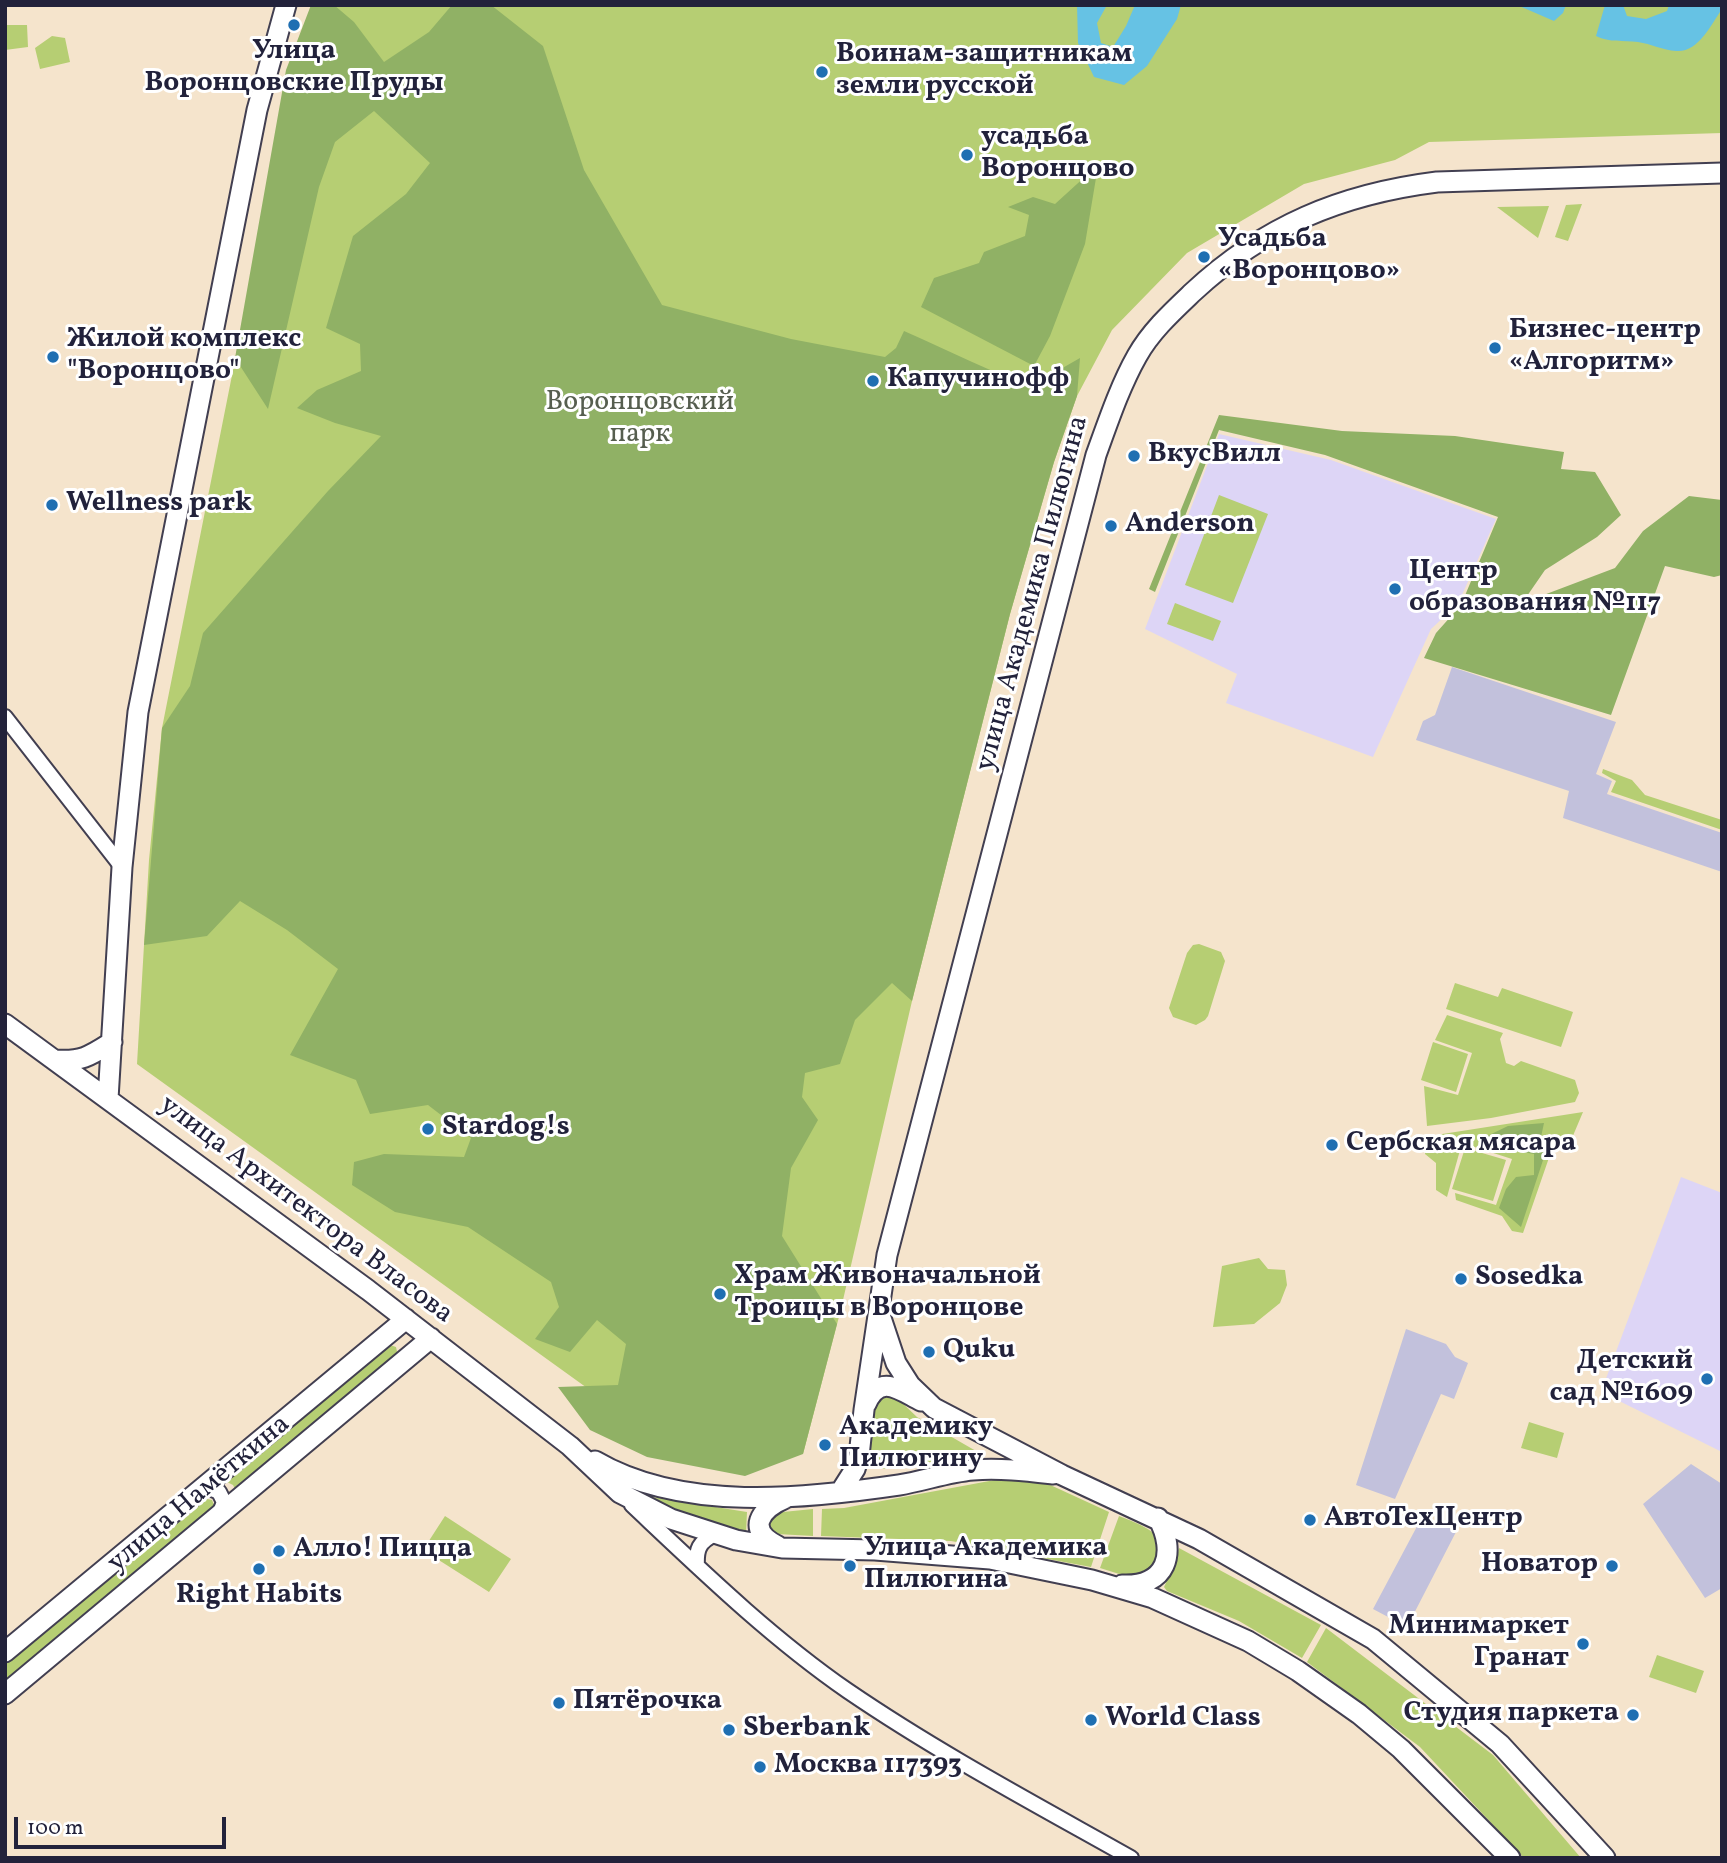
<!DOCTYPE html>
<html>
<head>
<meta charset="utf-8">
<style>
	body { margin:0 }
	#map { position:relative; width:1727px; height:1863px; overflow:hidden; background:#f5e4cc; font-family:Vollkorn,serif }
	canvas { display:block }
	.frame { position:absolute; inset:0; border:7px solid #22223b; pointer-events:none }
	.scale { position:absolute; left:14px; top:1817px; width:212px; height:32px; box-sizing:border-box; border:4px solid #22223b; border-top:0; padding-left:9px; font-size:21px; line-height:24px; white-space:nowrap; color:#22223b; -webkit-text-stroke:5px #fff; paint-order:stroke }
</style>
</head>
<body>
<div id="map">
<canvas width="1727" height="1863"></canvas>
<div class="frame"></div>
<div class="scale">100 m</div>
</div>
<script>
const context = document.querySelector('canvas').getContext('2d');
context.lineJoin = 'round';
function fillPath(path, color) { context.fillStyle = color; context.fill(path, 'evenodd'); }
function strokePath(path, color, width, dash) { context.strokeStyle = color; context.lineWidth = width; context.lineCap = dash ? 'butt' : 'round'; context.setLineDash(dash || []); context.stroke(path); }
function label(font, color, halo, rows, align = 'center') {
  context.font = font + ' Vollkorn,serif'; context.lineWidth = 6; context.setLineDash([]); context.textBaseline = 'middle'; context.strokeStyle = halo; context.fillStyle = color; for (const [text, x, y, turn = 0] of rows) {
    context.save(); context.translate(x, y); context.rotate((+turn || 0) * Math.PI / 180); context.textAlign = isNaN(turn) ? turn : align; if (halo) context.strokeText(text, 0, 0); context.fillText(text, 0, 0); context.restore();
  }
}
const built = new Path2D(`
	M1219,434L1331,460L1496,519L1458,604L1431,629L1373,757L1226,703L1237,674L1145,629Z
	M1681,1177L1722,1193V1452L1601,1392Z`);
const industrial = new Path2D(`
	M1452,667L1616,722L1596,774L1612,781L1607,794L1722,833V872L1563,818L1569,791L1416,740L1423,721L1435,715Z
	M1406,1329L1446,1344L1455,1357L1468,1363L1454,1399L1441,1394L1395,1499L1356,1485Z
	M1691,1464L1722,1484V1588L1705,1598L1643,1504Z
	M1422,1517L1457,1530L1407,1627L1373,1609Z`);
const green = new Path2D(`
	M315,5H1722V133L1429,142L1395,160L1304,184L1187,253L1112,330L1077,396L1054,462L1010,614L912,1001L840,1313L803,1454L651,1434L137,1064L149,860L162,728L292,73Z
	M5,25H27L28,47L5,50Z
	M52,36L65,38L70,62L40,69L35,48Z
	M1582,204L1568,241L1555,237L1566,205Z
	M1549,206L1538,238L1497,207Z
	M1219,495L1268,514L1233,603L1185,585Z
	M1175,603L1221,621L1213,641L1167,624Z
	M1603,769L1632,780L1645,795L1722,820V830L1611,792L1616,781L1602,773Z
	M1199,944L1221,952L1225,961L1208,1016L1205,1020L1196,1025L1173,1017L1169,1008L1187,953L1193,945Z
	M1455,983L1498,997L1502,988L1573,1012L1561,1047L1446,1009Z
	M1447,1015L1503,1033L1500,1039L1506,1063L1514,1066L1521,1061L1575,1080L1579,1093L1575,1102L1491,1118L1427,1126L1424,1086L1458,1095L1472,1053L1435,1040Z
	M1433,1042L1468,1054L1456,1092L1421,1080Z
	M1583,1112L1572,1138L1552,1149L1523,1233L1512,1231L1502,1216L1456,1200L1455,1193L1496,1205L1512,1159L1462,1143L1447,1197L1436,1190V1163L1425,1154L1426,1139L1436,1135Z
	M1465,1148L1506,1160L1493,1201L1452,1189Z
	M1259,1258L1268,1269L1285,1270L1287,1285L1280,1303L1254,1324L1213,1327L1222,1266Z
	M387,1344L396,1347L398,1356L235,1489L233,1485L225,1481Z
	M882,1392L896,1397L917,1417L976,1451L975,1455L885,1469L874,1466L870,1455L874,1403Z
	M1529,1422L1564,1433L1557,1458L1521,1448Z
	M1011,1477L1046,1483L1109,1512L1091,1567L951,1541L821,1536L822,1509L844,1508Z
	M652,1497L747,1512L746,1533L696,1520L649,1499Z
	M202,1498L212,1500L214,1505L213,1510L5,1684V1662Z
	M813,1509V1536L777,1534L770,1531L769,1517L773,1513Z
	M445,1516L511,1559L489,1592L423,1550Z
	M1119,1516C1131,1521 1160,1530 1161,1546C1161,1553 1156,1562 1155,1569L1132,1578L1100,1568Z
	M1179,1548L1321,1625L1302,1658L1239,1621L1167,1591L1164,1587L1176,1562Z
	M1326,1628L1493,1755L1581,1858H1524L1420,1747L1307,1662Z
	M1657,1655L1704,1671L1696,1693L1649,1677Z`);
const forest = new Path2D(`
	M311,5H334L354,22L384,62L429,32L452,5H491L543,46L584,170L662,305L791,339L885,357L896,348L904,331C949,351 994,373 1040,390L1052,374L1080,358L1077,396L1054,462L1010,614L912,1001L892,983L855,1020L840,1064L805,1073L802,1097L818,1120L791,1168L782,1236L837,1324L803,1454L745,1476L647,1457L590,1430L558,1387L618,1385L626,1344L597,1320L570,1352L535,1339L559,1307L551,1282L468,1227L395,1212L352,1185L354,1162L384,1154L464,1157L471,1138L428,1105L370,1114L356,1080L290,1055L338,969L287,930L240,901L207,936L144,945L162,728L190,686L203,633L328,491L381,436L335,423L297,408L317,390L361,371L360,344L326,328L353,236L406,194L430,163L374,111L335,142L319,187L268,409L235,358L286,70Z
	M1088,174L1096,178L1085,244L1050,336L1034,366L921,307L934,278L979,263L984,252L1025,236L1029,215L1008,207L1033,197L1055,204Z
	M1219,415L1342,431L1455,436L1564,452L1561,469L1595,472L1621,515L1597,537L1545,570L1516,612L1541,596L1615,568L1643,531L1689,496L1722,500V575L1714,577L1665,566L1611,715L1424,658L1436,633L1461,605L1498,517L1325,455L1219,430L1155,592L1149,589Z
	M1544,1123L1541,1137L1549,1142L1521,1227L1499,1208L1506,1189L1516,1177L1534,1175V1154C1511,1149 1500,1156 1483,1138L1508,1126Z`);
const water = new Path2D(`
	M1077,5H1107L1097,23L1101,43L1113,47L1126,26L1135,5H1181L1177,19L1147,66L1124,85L1094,77L1078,43Z
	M1517,5H1566L1563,13L1554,21Z
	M1605,5H1623L1627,16L1646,19L1667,11L1669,5H1722V9C1711,25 1698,53 1676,51C1663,50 1651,44 1638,42C1623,40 1610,43 1596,36Z`);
const street = new Path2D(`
	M5,717L122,867
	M199,1491L210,1488L219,1492L224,1502L219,1515
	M632,1505C701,1570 770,1637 848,1691C939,1753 1035,1804 1131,1858
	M697,1566C696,1549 699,1542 715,1534`);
const secondary = new Path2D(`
	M5,1024L368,1290L570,1446L620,1493L671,1519L736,1540L782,1548L875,1550L990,1559L1092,1580L1153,1598L1248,1641L1298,1671L1359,1714L1401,1749L1510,1858
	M55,1060C82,1062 90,1056 112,1042
	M108,1099L122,867L138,712L257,110L286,5
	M881,1318L896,1363L910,1385L934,1408L1062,1475L1199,1539L1373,1639L1500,1744L1605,1858
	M866,1404C880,1373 899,1390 921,1401
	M595,1461C682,1512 804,1499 899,1485C924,1481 948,1472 973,1470C1000,1468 1026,1471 1053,1474
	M841,1491L855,1469L859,1456L864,1410L887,1255L1096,455C1108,422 1120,386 1137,356C1151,331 1173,311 1193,292C1264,226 1341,194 1437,182L1722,173
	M778,1546C745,1530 760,1509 786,1498
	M1122,1585C1167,1587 1177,1553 1158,1518
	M5,1652L406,1319
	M5,1694L431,1338`);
const markers = [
	[294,25,7,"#1f6fb2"],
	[822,72,7,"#1f6fb2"],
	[967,155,7,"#1f6fb2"],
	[1204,257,7,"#1f6fb2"],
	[1495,348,7,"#1f6fb2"],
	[53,357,7,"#1f6fb2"],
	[873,381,7,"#1f6fb2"],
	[1134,456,7,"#1f6fb2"],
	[52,505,7,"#1f6fb2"],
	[1111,526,7,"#1f6fb2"],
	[1395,589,7,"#1f6fb2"],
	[428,1129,7,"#1f6fb2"],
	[1332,1145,7,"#1f6fb2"],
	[1461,1279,7,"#1f6fb2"],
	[720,1294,7,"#1f6fb2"],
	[929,1352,7,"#1f6fb2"],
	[1707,1379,7,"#1f6fb2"],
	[825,1445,7,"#1f6fb2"],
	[1310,1520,7,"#1f6fb2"],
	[279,1551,7,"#1f6fb2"],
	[850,1566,7,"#1f6fb2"],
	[1612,1566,7,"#1f6fb2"],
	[259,1569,7,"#1f6fb2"],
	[1583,1644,7,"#1f6fb2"],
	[559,1703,7,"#1f6fb2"],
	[1633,1715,7,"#1f6fb2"],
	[1091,1720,7,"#1f6fb2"],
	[729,1730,7,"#1f6fb2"],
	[760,1767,7,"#1f6fb2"]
];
const poiNames = [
	["Улица",294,53,"center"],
	["Воронцовские Пруды",294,85,"center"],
	["Воинам-защитникам",836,56],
	["земли русской",836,88],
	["усадьба",981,139],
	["Воронцово",981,171],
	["Усадьба",1218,241],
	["«Воронцово»",1218,273],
	["Бизнес-центр",1509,332],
	["«Алгоритм»",1509,364],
	["Жилой комплекс",67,341],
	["\"Воронцово\"",67,373],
	["Капучинофф",887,381],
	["ВкусВилл",1148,456],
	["Wellness park",66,505],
	["Anderson",1125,526],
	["Центр",1409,573],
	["образования №117",1409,605],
	["Stardog!s",442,1129],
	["Сербская мясара",1346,1145],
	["Храм Живоначальной",734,1278],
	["Троицы в Воронцове",734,1310],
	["Sosedka",1475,1279],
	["Quku",943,1352],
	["Детский",1693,1363,"right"],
	["сад №1609",1693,1395,"right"],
	["Академику",839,1429],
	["Пилюгину",839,1461],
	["АвтоТехЦентр",1324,1520],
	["Улица Академика",864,1550],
	["Пилюгина",864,1582],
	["Алло! Пицца",293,1551],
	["Новатор",1598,1566,"right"],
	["Right Habits",259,1597,"center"],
	["Минимаркет",1569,1628,"right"],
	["Гранат",1569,1660,"right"],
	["Пятёрочка",573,1703],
	["Студия паркета",1619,1715,"right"],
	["World Class",1105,1720],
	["Sberbank",743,1730],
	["Москва 117393",774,1767]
];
const parkNames = [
	["Воронцовский",640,404],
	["парк",640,436]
];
const streetNames = [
	["улица Академика Пилюгина",1034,594,-75],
	["улица Архитектора Власова",305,1211,37],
	["улица Намёткина",200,1495,-40]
];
fillPath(built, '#ddd5f6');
fillPath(industrial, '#c2c1dc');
fillPath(green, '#b6ce73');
fillPath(forest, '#90b165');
fillPath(water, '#66c2e4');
strokePath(street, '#423f51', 18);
strokePath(secondary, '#423f51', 23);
strokePath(street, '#fff', 14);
strokePath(secondary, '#fff', 19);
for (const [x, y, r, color] of markers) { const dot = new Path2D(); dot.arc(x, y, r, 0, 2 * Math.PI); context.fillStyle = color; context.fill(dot); strokePath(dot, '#fff', 2.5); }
label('bold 28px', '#22223b', '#fff', poiNames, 'left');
label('28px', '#565e4f', '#fff', parkNames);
label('28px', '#22223b', '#fff', streetNames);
</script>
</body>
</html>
